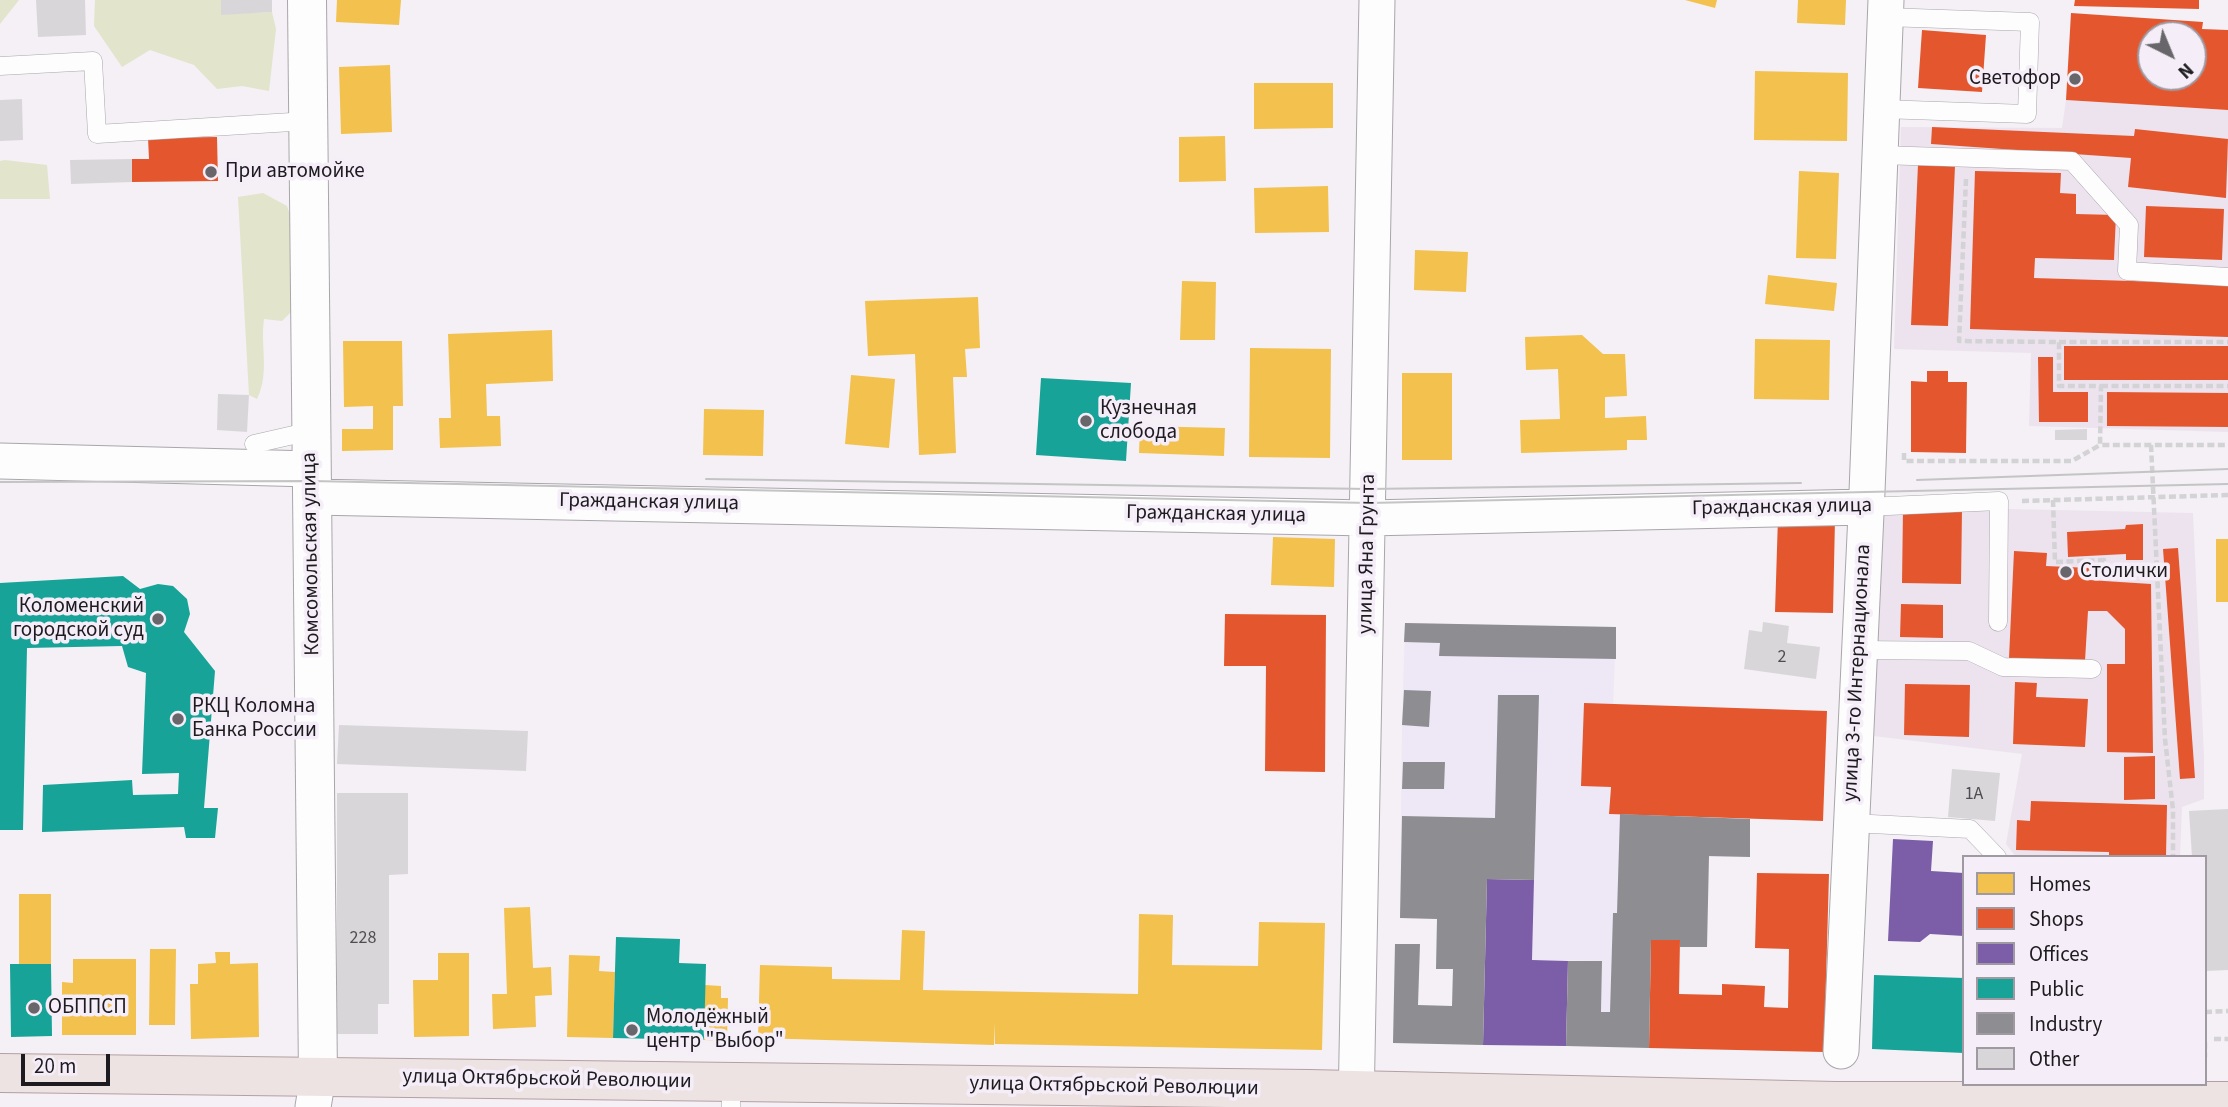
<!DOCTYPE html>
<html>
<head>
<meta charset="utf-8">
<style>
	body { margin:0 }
	#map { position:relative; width:2228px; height:1107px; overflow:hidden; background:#f4f0f5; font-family:"Source Sans 3",sans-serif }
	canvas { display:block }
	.legend { position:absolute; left:1962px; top:855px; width:245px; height:231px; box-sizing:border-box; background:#f5edf8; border:2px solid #9f99a1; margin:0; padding:9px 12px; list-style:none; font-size:21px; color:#1d1b1f }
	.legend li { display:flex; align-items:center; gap:14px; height:35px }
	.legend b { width:35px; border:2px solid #9f99a1 }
	.north { position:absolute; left:2137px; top:21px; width:70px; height:70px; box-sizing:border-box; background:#f5edf8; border:2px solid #9f99a1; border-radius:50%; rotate:137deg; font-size:19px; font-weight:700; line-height:28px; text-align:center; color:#1d1b1f }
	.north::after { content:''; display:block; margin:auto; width:24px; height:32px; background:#68666a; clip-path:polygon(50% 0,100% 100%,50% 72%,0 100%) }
	.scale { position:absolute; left:21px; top:1054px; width:89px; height:32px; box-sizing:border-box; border:4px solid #1d1b1f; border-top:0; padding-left:9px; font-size:21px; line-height:24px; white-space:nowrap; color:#1d1b1f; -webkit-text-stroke:5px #f5edf8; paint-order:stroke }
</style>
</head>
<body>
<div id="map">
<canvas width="2228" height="1107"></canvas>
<ul class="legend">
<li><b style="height:19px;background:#f2c14e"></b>Homes</li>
<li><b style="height:19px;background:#e4572e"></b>Shops</li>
<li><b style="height:19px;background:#7b5ea7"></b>Offices</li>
<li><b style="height:19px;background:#17a398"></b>Public</li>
<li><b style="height:19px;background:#8d8d92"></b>Industry</li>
<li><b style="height:19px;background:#d9d6da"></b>Other</li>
</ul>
<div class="north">N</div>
<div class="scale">20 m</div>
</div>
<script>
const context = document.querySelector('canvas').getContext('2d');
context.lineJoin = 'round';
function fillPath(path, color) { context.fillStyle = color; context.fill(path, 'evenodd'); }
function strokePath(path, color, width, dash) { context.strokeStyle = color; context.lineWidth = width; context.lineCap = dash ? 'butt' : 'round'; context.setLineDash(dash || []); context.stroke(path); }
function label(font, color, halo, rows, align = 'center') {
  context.font = font + ' "Source Sans 3",sans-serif'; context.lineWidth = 7; context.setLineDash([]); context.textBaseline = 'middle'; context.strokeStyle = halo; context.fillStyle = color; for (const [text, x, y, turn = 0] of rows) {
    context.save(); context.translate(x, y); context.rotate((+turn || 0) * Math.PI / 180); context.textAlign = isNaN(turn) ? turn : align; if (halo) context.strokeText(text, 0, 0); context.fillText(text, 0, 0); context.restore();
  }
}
const built = new Path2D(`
	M2066,100L2228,110V432L2029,426L2031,353L1894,349L1901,127L2062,128Z
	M1874,506L2193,513L2204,757V799L2182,807L2180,857H2016L2006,844L2022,754L1874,736Z`);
const industrial = new Path2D(`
	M1405,623L1616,627L1609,814L1750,819V857H1709L1680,941L1652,914H1613L1610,1012H1601L1602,961L1532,960L1534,880L1487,879L1486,920L1400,918L1402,725Z`);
const green = new Path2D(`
	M0,0H19L0,24Z
	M95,0H221L222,14L272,12L276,29L269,91L242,86L217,89L194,65L150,50L122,67L94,26Z
	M5,160L47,165L50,199H0V161Z
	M263,193L287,206L296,233L292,311L282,321L264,319C260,347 270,372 257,399L249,395L238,197Z`);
const homes = new Path2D(`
	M337,0H401L399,25L336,22Z
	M1685,0H1717L1715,8Z
	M1798,0H1846L1845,25L1797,23Z
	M390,65L392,132L341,134L339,67Z
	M1755,71L1848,73L1847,141L1754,140Z
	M1254,83H1333V128L1254,129Z
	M1225,136L1226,181L1179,182V137Z
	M1799,171L1839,173L1836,259L1796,258Z
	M1328,186L1329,232L1255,233L1254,188Z
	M1415,250L1468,252L1466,292L1414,290Z
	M1768,275L1837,283L1834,311L1765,304Z
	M1182,281L1216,282L1215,340H1180Z
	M978,297L980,348L965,349L967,377H953L956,453L919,455L915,354L868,356L865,301Z
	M552,330L553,381L486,384L487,416H500L501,446L440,448L439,418H451L448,334Z
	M1582,335L1603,354H1625L1627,396L1605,397V418L1646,416L1647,440H1627V450L1521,453L1520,420L1560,419L1558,369L1526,370L1525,337Z
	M1755,339L1830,340L1829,400L1754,399Z
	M343,341H402L403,406H393V450L342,451V429H373V406L344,407Z
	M1250,348L1331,349L1330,458L1249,457Z
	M1402,373H1452V460H1402Z
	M851,375L895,379L889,448L845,444Z
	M704,409L764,410L763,456L703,455Z
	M1140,426L1225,428L1224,456L1139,453Z
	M1273,537L1335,539L1334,587L1271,585Z
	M2216,539H2228V602H2216Z
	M19,894H51V964H19Z
	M530,907L533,968L551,967L552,995L535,996L536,1027L493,1029L492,994H507L504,908Z
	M1139,914L1173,915L1172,965L1258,966L1259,922L1325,923L1322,1050L995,1044V1023L994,1045L758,1038L760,965L832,967V979L900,980L902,930L925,931L923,990L1138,994Z
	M150,949H176L175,1025H149Z
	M215,952H230V964L258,963L259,1037L191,1039L190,984H198V964L216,963Z
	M438,953H469V1036L414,1037L413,980H438Z
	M569,955L600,956L599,971L615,972L613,1038L567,1037Z
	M73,959H136V1035H62V982L73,983Z
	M705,985L721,986V998H728L727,1041L704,1040Z`);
const shops = new Path2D(`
	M2075,0H2199V9L2074,6Z
	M2071,13L2203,22L2202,29L2228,30V110L2066,100ZM2151,35H2193V77H2151Z
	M1922,30L1986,35L1982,92L1918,88Z
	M1932,127L2134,136L2135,129L2228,139L2226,198L2128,187L2131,158L1931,144Z
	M217,137L218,181L132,182V159H149L148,138Z
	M1918,164L1955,166L1948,326L1911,325Z
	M1975,171L2061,173L2060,193L2076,194V214L2116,215L2114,260L2035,258L2034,278L2228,284V337L1970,329Z
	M2146,206L2224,209L2222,260L2144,257Z
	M2064,346H2228V380H2064Z
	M2038,357H2053V392H2088V422H2039Z
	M1927,371H1948V382H1967L1966,453L1911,452V381L1927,382Z
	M2107,392L2228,393V427L2107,426Z
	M1903,509L1962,510L1961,584L1902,583Z
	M1778,517L1835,519L1833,613L1775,612Z
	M2143,524V560H2126V554L2068,557L2067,532L2125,529L2126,525Z
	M2178,548L2195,778L2180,779L2163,549Z
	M2014,551L2047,553L2046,566L2090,568L2089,580L2151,584L2153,753L2107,752V664H2125V629L2107,611H2088L2085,661L2009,658Z
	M1901,604L1943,605V638L1900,637Z
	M1225,614L1326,615L1325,772L1265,771L1266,666H1224Z
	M2015,682L2037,683L2036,697L2088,699L2085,747L2013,744Z
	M1905,684L1970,685L1969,737L1904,735Z
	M1584,703L1827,711L1823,821L1609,814L1611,787L1581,786Z
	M2155,756V799L2124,800V757Z
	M2031,801L2167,805L2166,857H2109V852L2016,850L2017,820L2030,821Z
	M1757,873L1829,874L1824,1052L1649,1048L1651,940H1680L1679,994L1722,995V984L1765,986L1764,1007L1788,1008L1789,949L1755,948Z`);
const offices = new Path2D(`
	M1893,839L1933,841L1931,871L1964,873V936L1930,934L1920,942L1888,941Z
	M1487,879L1534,880L1532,960L1568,961L1566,1046L1483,1045Z`);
const public = new Path2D(`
	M1041,378L1131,383L1126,461L1036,455Z
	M123,576L140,589L158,584L173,586L187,599L190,614L184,632L215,671L204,808H218L215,838H186L184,827L42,832L43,785L132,780L133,795L178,794L179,773L142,774L146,673L128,667L122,646L27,648L23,830H0V583Z
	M616,937L680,939L679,963L706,964L704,1040L613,1038Z
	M10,964H51L52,1036L11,1037Z
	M1874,975L1964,978V1053L1872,1049Z`);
const industry = new Path2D(`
	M1405,623L1616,627V659L1439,656L1440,643L1404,642Z
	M1404,690L1431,691L1429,727L1402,725Z
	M1498,695H1539L1534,880L1487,879L1483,1045L1393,1043L1395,944H1420L1418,1005L1452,1006L1453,969H1436L1437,919L1400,918L1402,816L1495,818Z
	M1403,762H1445L1444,789H1402Z
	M1620,814L1750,819V857L1709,856L1707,947H1680V940H1651L1649,1048L1566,1046L1568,961H1602L1601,1012H1610L1613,913H1617Z`);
const building = new Path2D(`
	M36,0H85L86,35L38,37Z
	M221,0H272V12L221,15Z
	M22,99L23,140L0,141V100Z
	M132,159V182L71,184L70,160Z
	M218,394L249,395L247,432L217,430Z
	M2087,429V440H2055V430Z
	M1763,622L1789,626L1787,643L1820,647L1816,679L1744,669L1749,630L1762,632Z
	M339,725L528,731L526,771L337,764Z
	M1952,769L2000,773L1995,821L1948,817Z
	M337,793H408V874L389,875V1004H378V1034H337Z
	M2228,809V970L2205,971V857H2192L2189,811Z`);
const path = new Path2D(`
	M1966,179L1959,341L2059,342V386H2101L2100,445H2228
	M2059,342H2228
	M2101,386H2228
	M2151,445L2165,739L2173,810V857
	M1904,453V461H2072L2100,445
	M2053,500L2055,562L2104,560V572L2157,570
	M2022,501L2228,495
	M2205,1012L2228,1011
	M2214,1039H2228
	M2205,1042V1057`);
const lane = new Path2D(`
	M0,66L93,61L97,134L308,121
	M1881,109L2027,114L2030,22L1885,17
	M1879,155L2072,161L2129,225L2127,271L2228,277
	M254,444L311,431
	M1866,507L1999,501L1998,622
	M1858,650L1969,651L2003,667L2092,669
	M1851,823L1970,829L1997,857
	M731,1082V1107`);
const street = new Path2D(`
	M0,461L312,469
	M312,497L1368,518L1866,507
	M1841,1051L1867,492L1886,0
	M313,1107L318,1077
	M1356,1107L1377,0`);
const secondary = new Path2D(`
	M307,0L318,1077`);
const primary = new Path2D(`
	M0,1073L1309,1089L1835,1101H2228`);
const tram = new Path2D(`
	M706,479L1369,489L1801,483
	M1917,480L2228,469
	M0,482L312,481L1369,503L2228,484`);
const markers = [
	[2075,79,7,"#68666a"],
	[211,172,7,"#68666a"],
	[1086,421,7,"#68666a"],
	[2066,572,7,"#68666a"],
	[158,619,7,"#68666a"],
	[178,719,7,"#68666a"],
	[34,1008,7,"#68666a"],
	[632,1030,7,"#68666a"]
];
const numberNames = [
	["2",1782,658],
	["1А",1974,795],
	["228",363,939]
];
const poiNames = [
	["Светофор",2061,79,"right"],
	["При автомойке",225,172],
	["Кузнечная",1100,409],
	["слобода",1100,433],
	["Столички",2080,572],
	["Коломенский",144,607,"right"],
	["городской суд",144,631,"right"],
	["РКЦ Коломна",192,707],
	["Банка России",192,731],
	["ОБППСП",48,1008],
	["Молодёжный",646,1018],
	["центр \"Выбор\"",646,1042]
];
const streetNames = [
	["Гражданская улица",649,503,1],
	["Гражданская улица",1782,508,-1],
	["Гражданская улица",1216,515,1],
	["Комсомольская улица",312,554,-91],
	["улица Яна Грунта",1368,554,-89],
	["улица 3-го Интернационала",1858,673,-87],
	["улица Октябрьской Революции",547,1080,1],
	["улица Октябрьской Революции",1114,1087,1]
];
fillPath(built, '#ece3ef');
fillPath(industrial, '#eee8f6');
fillPath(green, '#e2e4cc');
fillPath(homes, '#f2c14e');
fillPath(shops, '#e4572e');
fillPath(offices, '#7b5ea7');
fillPath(public, '#17a398');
fillPath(industry, '#8d8d92');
fillPath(building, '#d9d6da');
strokePath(lane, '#a9a6aa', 19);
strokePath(street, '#a9a6aa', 37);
strokePath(secondary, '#a9a6aa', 40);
strokePath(primary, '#b4a0a2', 40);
strokePath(path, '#d3d2d4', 4.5, [7, 3.5]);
strokePath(lane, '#fdfdfe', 18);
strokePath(street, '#fdfdfe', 35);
strokePath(secondary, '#fdfdfe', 38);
strokePath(primary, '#eee3e3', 38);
strokePath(tram, '#c4c4c5', 2);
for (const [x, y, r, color] of markers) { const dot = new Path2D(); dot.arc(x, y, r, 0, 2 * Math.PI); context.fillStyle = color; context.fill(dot); strokePath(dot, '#f5edf8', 2.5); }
label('18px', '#4f4d51', null, numberNames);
label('21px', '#1d1b1f', '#f5edf8', poiNames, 'left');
label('21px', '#1d1b1f', '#f5edf8', streetNames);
</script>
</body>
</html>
